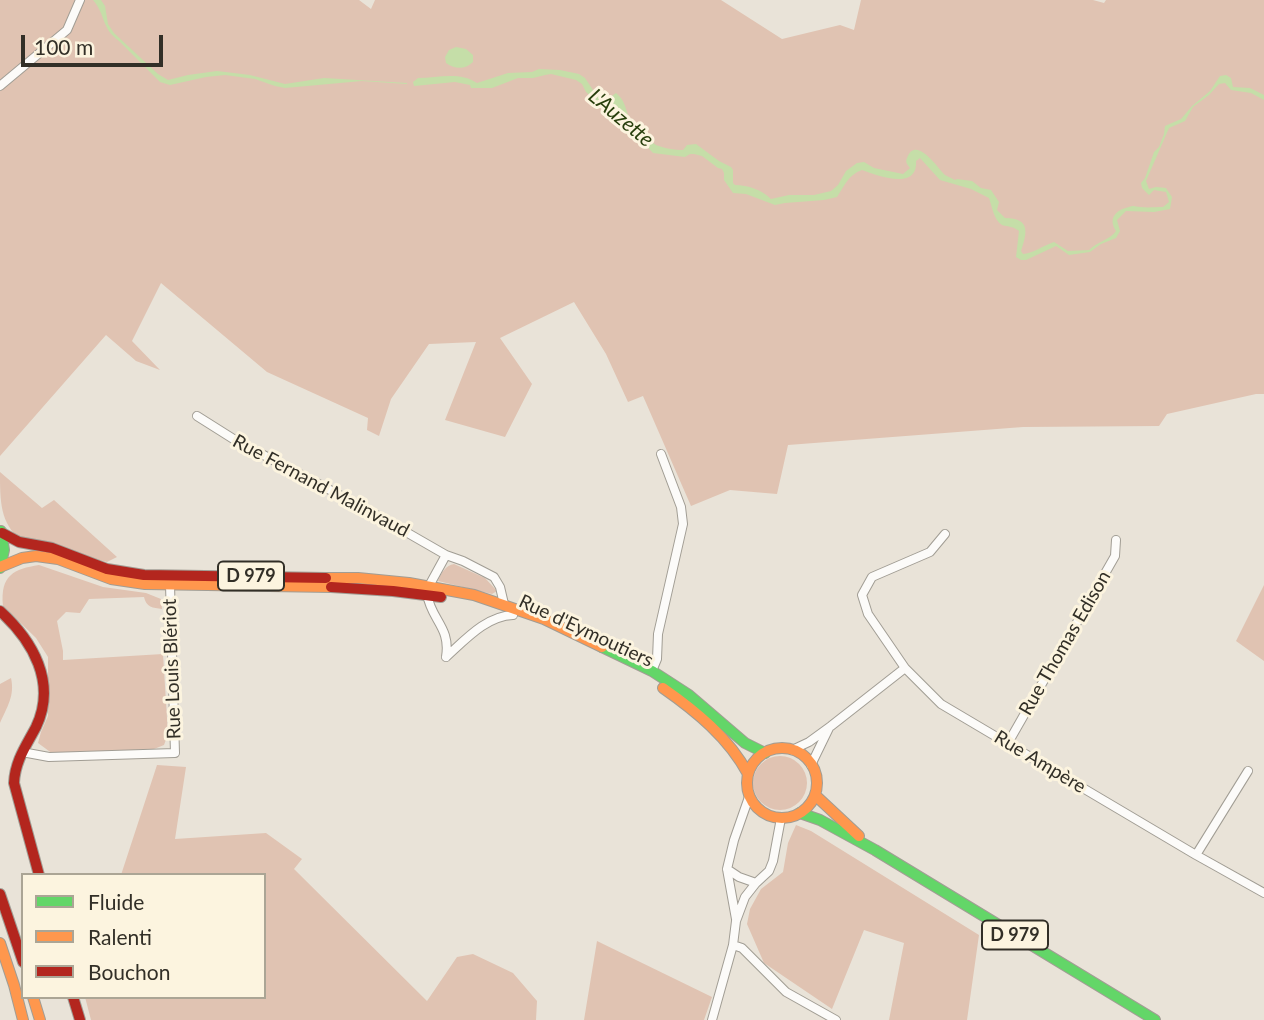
<!DOCTYPE html>
<html>
<head>
<meta charset="utf-8">
<style>
	body { margin:0 }
	#map { position:relative; width:1264px; height:1020px; overflow:hidden; background:#e9e3d8; font-family:Lato,sans-serif }
	canvas { display:block }
	.legend { position:absolute; left:21px; top:873px; width:245px; height:126px; box-sizing:border-box; background:#fcf4df; border:2px solid #aba595; margin:0; padding:9px 12px; list-style:none; font-size:21px; color:#322f27 }
	.legend li { display:flex; align-items:center; gap:14px; height:35px }
	.legend b { width:35px; border:2px solid #aba595 }
	.scale { position:absolute; left:21px; top:35px; width:142px; height:32px; box-sizing:border-box; border:4px solid #322f27; border-top:0; padding-left:9px; font-size:21px; line-height:24px; white-space:nowrap; color:#322f27; -webkit-text-stroke:5px #fcf4df; paint-order:stroke }
</style>
</head>
<body>
<div id="map">
<canvas width="1264" height="1020"></canvas>
<ul class="legend">
<li><b style="height:9px;background:#63d668"></b>Fluide</li>
<li><b style="height:9px;background:#ff974d"></b>Ralenti</li>
<li><b style="height:9px;background:#b3261e"></b>Bouchon</li>
</ul>
<div class="scale">100 m</div>
</div>
<script>
const context = document.querySelector('canvas').getContext('2d');
context.lineJoin = 'round';
function fillPath(path, color) { context.fillStyle = color; context.fill(path, 'evenodd'); }
function strokePath(path, color, width, dash) { context.strokeStyle = color; context.lineWidth = width; context.lineCap = dash ? 'butt' : 'round'; context.setLineDash(dash || []); context.stroke(path); }
function label(font, color, halo, rows, align = 'center') {
  context.font = font + ' Lato,sans-serif'; context.lineWidth = 6; context.setLineDash([]); context.textBaseline = 'middle'; context.strokeStyle = halo; context.fillStyle = color; for (const [text, x, y, turn = 0] of rows) {
    context.save(); context.translate(x, y); context.rotate((+turn || 0) * Math.PI / 180); context.textAlign = isNaN(turn) ? turn : align; if (halo) context.strokeText(text, 0, 0); context.fillText(text, 0, 0); context.restore();
  }
}
const green = new Path2D(`
	M0,0H359L371,9L375,0H721L782,39L840,25L854,30L861,0H1093L1104,3L1106,0H1264V394H1256L1167,414L1159,426L1023,427L788,445L777,494L730,490L691,506L643,396L628,402L606,354L574,302L500,338L532,384L505,437L445,420L476,342L429,344L391,399L379,436L367,430L368,418L267,372L161,283L132,341L160,370L136,361L106,335L0,456Z
	M0,472L42,508L54,500L117,557L107,562L21,540C0,523 0,501 0,472Z
	M454,564L485,578L497,591L492,594L438,581C441,573 446,565 454,564Z
	M39,565L103,587L146,593L161,599L162,609C153,608 146,607 144,597L89,599L80,613L66,612L57,621L63,651V660L163,654L168,734L164,745L154,749L53,754L38,743L41,732L48,716V657L36,638L3,606C0,575 14,569 39,565Z
	M1264,585V661L1236,641Z
	M11,678C15,696 7,707 0,723V684Z
	M753 783a27 27 0 1 1 54 0a27 27 0 1 1-54 0Z
	M157,765L186,767L175,839L266,833L302,859L294,869L427,1001L457,957L473,954L513,973L537,1001L536,1020H91L85,997H264V875H121Z
	M796,825L811,831L979,935L967,1020H889L904,943L864,930L832,1009L764,963L747,924L750,909L761,889L783,872L788,843Z
	M597,941L712,997L704,1020H584Z`);
const water = new Path2D(`
	M93,0H101L105,6L108,24L114,33L158,74L168,80L188,75L217,71L250,75L285,84L324,78L407,83V84L362,81L285,88L275,86L255,79L225,75L206,77L170,85L160,82L119,41C101,28 106,15 93,0Z
	M456,47L466,49L473,55V62C465,70 454,69 446,63L445,57L449,50Z
	M539,69L560,70L579,74L585,78L593,90L605,99L609,98L616,93C625,100 625,108 629,117C632,123 650,141 656,145C663,148 675,150 683,150L687,145L696,144L719,161L731,167L733,170V183L735,185C748,185 762,190 771,199L789,195H814L831,191L838,185L846,171L857,163L864,162L874,168L903,174L910,168C907,164 905,162 907,158C916,134 939,170 945,175C948,177 952,178 955,180L957,179L972,181L981,188L991,190L999,202L997,210L1005,218C1031,218 1027,233 1021,251L1023,254C1032,254 1044,245 1054,242L1068,251L1089,250C1098,241 1110,240 1116,231C1108,219 1115,210 1129,207C1135,205 1134,207 1140,207C1148,208 1156,207 1163,207L1169,202L1166,192L1154,190L1149,195L1142,188L1141,183L1145,178L1154,152L1159,147L1164,134L1165,126L1181,119L1192,106L1210,91L1220,76L1226,75L1231,78L1233,87L1250,88L1264,95V100L1251,93L1231,90L1225,83L1219,84L1209,95L1193,107L1185,121L1169,128L1146,181L1149,189L1156,187L1166,188L1172,197L1170,209L1154,212L1126,211L1117,220L1120,231L1116,238L1101,244L1090,252L1069,255L1056,246L1026,260H1021L1016,257L1019,231C1013,226 1009,227 1002,225C994,220 992,207 989,198L971,189L940,180L920,158L916,161C918,191 878,176 862,170C848,175 845,185 837,197L824,200L785,203L775,205L746,194L733,193L724,180V173L722,169L718,168L702,156L694,154H690L685,157L653,153L630,128L605,110L586,92L582,84L576,80L551,74L545,75L533,78H518L492,88H471L470,85L455,82L414,86L413,82L418,78C438,78 459,71 477,83L508,73L532,72Z`);
const street = new Path2D(`
	M0,86L67,30L80,0
	M197,416L235,440L366,509L446,555L463,561L494,577L500,587L504,604
	M429,586L446,555
	M427,594C431,620 451,627 446,657
	M446,657C465,640 486,616 513,615
	M905,668L868,614L862,595L872,577L930,552L945,534
	M652,671L657,659L658,634L683,524L681,507L661,454
	M1008,743L1115,556L1116,540
	M792,750L809,742L831,726L905,668L941,704L1196,855L1264,893
	M22,752L49,757L175,753L170,585
	M811,765L829,728
	M1196,855L1248,771
	M727,869L739,877L756,883
	M736,919L727,869L734,840L749,797
	M733,945L742,948L786,992L836,1020
	M712,1020L733,945L736,921L745,897L756,883L769,871L773,861L781,818`);
const fast = new Path2D(`
	M0,568L4,550L1,531
	M602,647L652,671L689,695L745,743L765,753
	M800,813L820,820L875,850L1155,1020`);
const slow = new Path2D(`
	M0,567L22,558L36,556L58,559L111,579L145,584L331,587
	M326,578H358L409,583L474,595L544,619L602,647
	M663,688C696,711 729,738 748,774
	M747 783a35 35 0 1 1 70 0a35 35 0 1 1-70 0Z
	M815,795L859,836
	M0,943L14,985L23,1020
	M33,997L40,1020`);
const jam = new Path2D(`
	M2,533L19,542L52,548L107,569L144,575L326,578
	M331,587L393,591L441,597
	M0,611C33,641 57,683 36,727C26,746 15,761 14,783L39,875
	M0,894L23,962
	M73,997L80,1020`);
const shields = [
	[251,576,66],
	[1015,935,66]
];
const shieldNames = [
	["D 979",251,576],
	["D 979",1015,935]
];
const streetNames = [
	["Rue Fernand Malinvaud",321,486,28],
	["Rue d'Eymoutiers",586,631,25],
	["Rue Thomas Edison",1065,643,-60],
	["Rue Louis Blériot",172,669,-92],
	["Rue Ampère",1040,762,31]
];
const waterNames = [
	["L'Auzette",621,118,40]
];
fillPath(green, '#e0c3b2');
fillPath(water, '#c5dea8');
strokePath(street, '#a19d94', 10);
strokePath(fast, '#a19d94', 12);
strokePath(slow, '#a19d94', 12);
strokePath(jam, '#a19d94', 12);
strokePath(street, '#fcfbf9', 8);
strokePath(fast, '#63d668', 10);
strokePath(slow, '#ff974d', 10);
strokePath(jam, '#b3261e', 10);
for (const [x, y, w] of shields) { const box = new Path2D(); box.roundRect(x - w / 2, y - 14.5, w, 29, 5); context.fillStyle = '#fcf4df'; context.fill(box); strokePath(box, '#322f27', 2); }
label('bold 18px', '#322f27', null, shieldNames);
label('19px', '#322f27', '#fcf4df', streetNames);
label('italic 21px', '#283f0d', '#fcf4df', waterNames);
</script>
</body>
</html>
